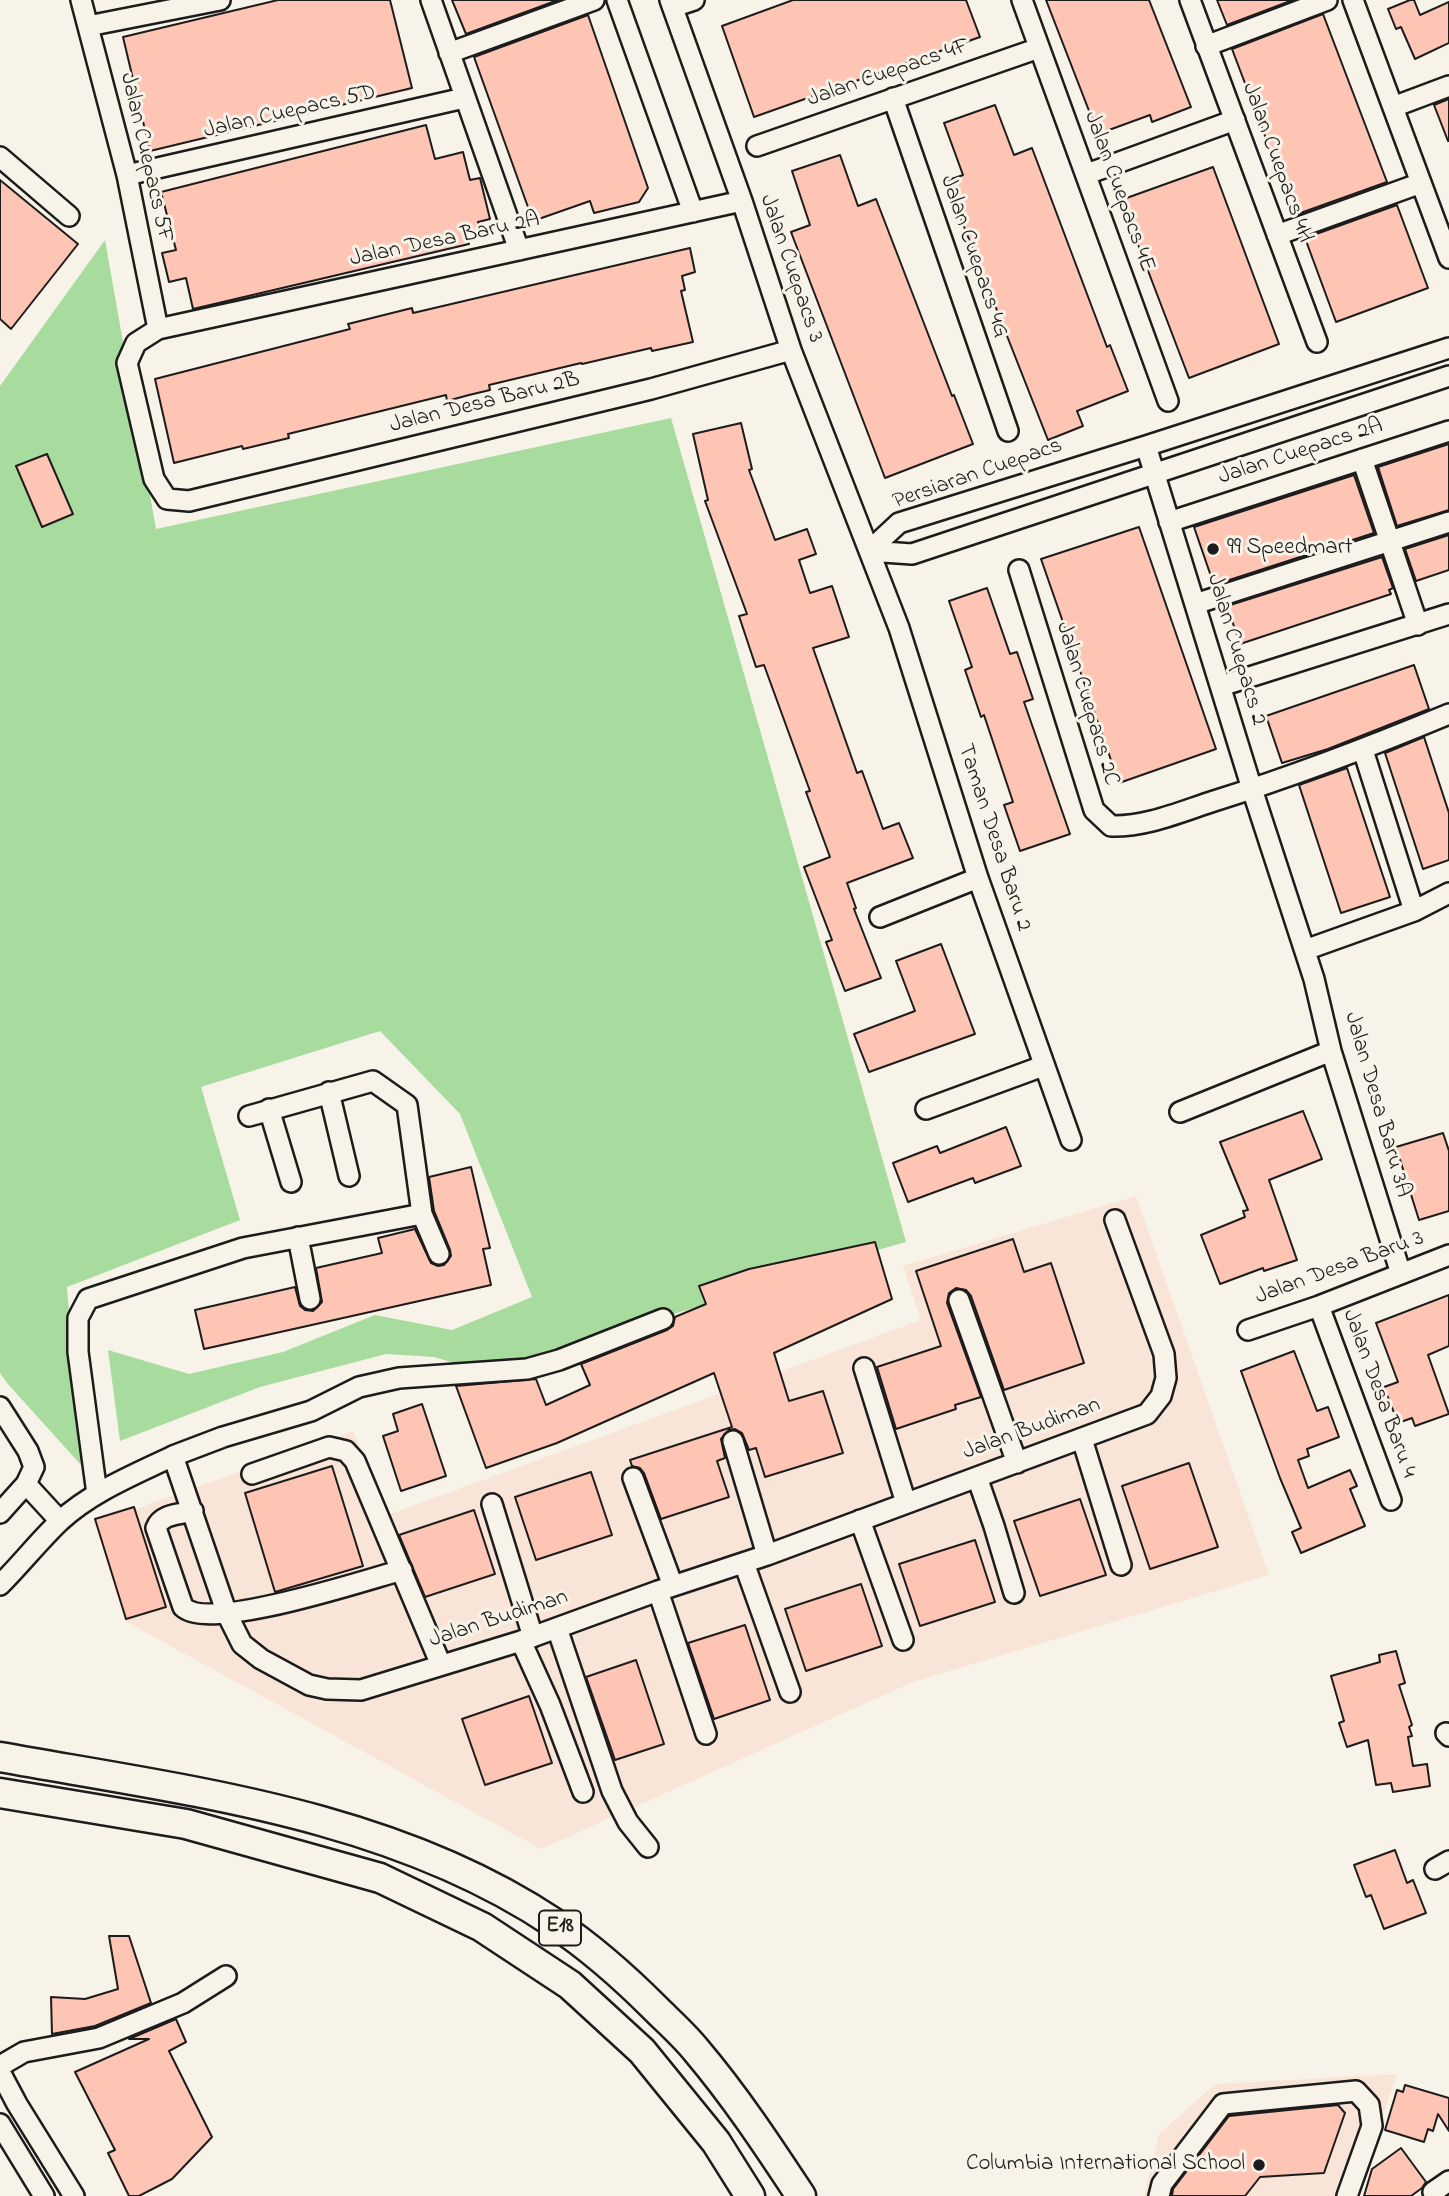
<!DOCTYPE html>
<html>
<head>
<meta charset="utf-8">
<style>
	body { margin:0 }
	canvas { display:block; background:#f7f3e8 }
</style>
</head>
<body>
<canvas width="1449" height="2196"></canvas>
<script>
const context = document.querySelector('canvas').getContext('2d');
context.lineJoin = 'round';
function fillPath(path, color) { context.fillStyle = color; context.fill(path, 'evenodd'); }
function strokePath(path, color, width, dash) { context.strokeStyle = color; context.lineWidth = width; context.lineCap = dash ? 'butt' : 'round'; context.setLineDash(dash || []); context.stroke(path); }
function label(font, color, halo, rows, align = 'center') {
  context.font = font + ' "Indie Flower",sans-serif'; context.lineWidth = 6; context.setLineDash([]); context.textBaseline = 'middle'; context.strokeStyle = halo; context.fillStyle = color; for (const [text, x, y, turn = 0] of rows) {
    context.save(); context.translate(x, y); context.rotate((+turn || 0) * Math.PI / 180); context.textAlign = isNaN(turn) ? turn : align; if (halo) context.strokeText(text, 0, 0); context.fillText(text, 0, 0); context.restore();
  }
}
const built = new Path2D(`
	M1136,1196L1269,1575L913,1682L541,1849L125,1621L96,1523L353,1431L390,1514L921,1320L903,1266Z
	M1397,2074L1356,2196H1144L1159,2134L1215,2084Z`);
const green = new Path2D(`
	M105,240L156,529L671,418L906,1242L803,1271L707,1304L586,1340L495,1375L434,1357L386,1354L260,1387L120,1441L108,1350L189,1374L283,1352L375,1315L452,1330L532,1297L460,1114L380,1031L201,1087L240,1220L67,1287L81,1465L7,1383L0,1373V386Z`);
const building = new Path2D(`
	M278,0H390L412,88L150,151L123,37Z
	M452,0H558L466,34Z
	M793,0H966L980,37L754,117L722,26Z
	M1046,0H1149L1191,107L1152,122L1150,115L1098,134Z
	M1217,0H1293L1227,25Z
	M1410,0H1414L1420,15L1449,2V43L1415,59L1401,27L1396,29L1388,9Z
	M1323,14L1387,182L1295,215L1232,49Z
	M588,15L648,188L639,202L594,213L590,201L533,221L474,57Z
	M1449,99V141H1448L1434,105Z
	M995,105L1014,155L1032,148L1107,347L1110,345L1128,391L1077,411L1083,426L1048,440L946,181L963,175L944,123Z
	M426,125L435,159L463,152L470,180L480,178L490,219L478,222L481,231L467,234L469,244L193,309L186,278L169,282L162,253L176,250L161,192Z
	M840,155L858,206L876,199L952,396L954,395L973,444L885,478L791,232L810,225L792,171Z
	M1213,167L1279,344L1189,378L1121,200Z
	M0,180L78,244L11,329L0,319Z
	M1397,205L1428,288L1336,322L1305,238Z
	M690,248L695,272L682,276L685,290L681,291L693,342L652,351L651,348L582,364L581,363L489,385L490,390L469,395L447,401L446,395L288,434L289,438L243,449L242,446L174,463L155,379L350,329L348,324L412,308L413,313Z
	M741,423L752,469L749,470L775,540L807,529L816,554L799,560L810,593L832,586L849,637L813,648L857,773L862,771L883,829L899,823L913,858L847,883L856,908L854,909L881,978L845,991L826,942L832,940L804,867L830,857L806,792L810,791L764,665L756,667L739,616L747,614L705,501L708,500L693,434Z
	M1449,444V510L1397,526L1378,467Z
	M47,454L73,514L42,527L16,466Z
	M1354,475L1374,533L1214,585L1194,527Z
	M1139,527L1216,749L1119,783L1041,559Z
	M1449,535V570L1416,581L1405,549Z
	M1382,557L1393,588L1389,590L1391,594L1240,644L1227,606Z
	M987,588L1010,654L1017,652L1033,699L1024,702L1070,834L1020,851L1004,805L1013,802L984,715L981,717L965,670L972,667L949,601Z
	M1414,665L1429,709L1328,749L1282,763L1266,716Z
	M1424,737L1449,813V860L1423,869L1385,753Z
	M1347,768L1390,897L1341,913L1299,785Z
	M941,944L975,1034L869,1072L854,1034L915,1011L896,961Z
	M1303,1111L1322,1159L1269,1180L1297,1260L1264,1271L1263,1268L1220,1284L1201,1235L1245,1217L1243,1211L1248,1210L1220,1142Z
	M1006,1127L1021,1166L975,1183L973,1178L908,1202L893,1163L937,1146L940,1153Z
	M1443,1133L1449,1151V1211L1419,1220L1396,1147Z
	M471,1167L490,1248L483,1249L491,1285L204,1349L195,1310L295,1287L300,1306L305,1310L313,1311L322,1302L316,1268L382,1253L378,1238L415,1229L431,1263L438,1266L444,1265L451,1256L450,1250L434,1211L429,1177Z
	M1013,1239L1024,1272L1051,1263L1084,1363L1004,1390L971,1296L966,1290L956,1288L949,1293L947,1303L981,1397L955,1405L956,1409L896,1429L877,1367L941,1346L916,1271Z
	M875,1242L892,1299L774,1353L789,1401L823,1391L843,1453L765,1477L756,1448L749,1450L742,1433L735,1429L729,1430L721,1439L725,1458L717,1461L729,1497L661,1519L644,1473L640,1468L632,1466L630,1460L732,1427L714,1373L557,1443L486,1468L456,1386L536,1379L546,1405L590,1385L581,1364L667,1330L673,1326L675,1317L706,1304L699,1286L749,1269Z
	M1449,1295V1346L1428,1355L1449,1414L1415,1426L1412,1418L1398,1423L1384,1387L1398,1382L1376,1323Z
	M1294,1351L1317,1411L1328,1407L1339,1437L1307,1449L1309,1456L1298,1460L1308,1488L1350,1470L1357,1486L1350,1489L1365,1526L1301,1553L1292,1532L1301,1528L1280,1478L1241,1371Z
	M422,1404L446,1476L401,1491L383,1436L398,1431L393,1414Z
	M1189,1463L1218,1547L1150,1569L1122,1486Z
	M332,1466L363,1566L275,1592L245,1493Z
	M591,1472L612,1535L536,1560L515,1497Z
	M1080,1499L1106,1575L1040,1596L1014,1521Z
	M134,1507L166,1607L126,1619L95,1519Z
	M474,1510L495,1574L425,1597L399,1535Z
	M975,1540L995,1602L920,1626L899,1564Z
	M861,1584L882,1646L806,1671L785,1609Z
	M745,1625L770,1700L714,1719L688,1643Z
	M1396,1651L1405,1683L1399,1685L1412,1725L1409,1727L1412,1736L1408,1737L1413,1766L1427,1764L1430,1786L1393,1792L1391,1783L1376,1785L1368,1740L1347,1747L1339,1723L1344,1721L1331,1676L1380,1662L1379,1655Z
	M636,1660L664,1744L615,1760L586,1677Z
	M529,1696L552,1763L485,1785L462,1719Z
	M1395,1850L1407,1883L1413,1880L1426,1913L1384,1929L1371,1895L1366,1897L1354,1865Z
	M109,1936H129L151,2003L95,2026L52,2034L51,1997L85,1999L118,1989Z
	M176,2019L186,2042L169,2051L212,2137L172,2179L139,2196H129L108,2153L115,2150L75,2072L149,2039H129Z
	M1405,2085L1449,2098V2131L1438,2114L1433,2131L1428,2129L1424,2142L1385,2130L1397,2090L1403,2092Z
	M1338,2105L1345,2113L1324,2173L1260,2177L1245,2196H1172L1173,2189L1229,2116Z
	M1401,2148L1426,2182L1422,2188L1411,2196H1364L1372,2169Z`);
const minor = new Path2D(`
	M81,0L127,175L158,329
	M431,0L519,250
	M617,0L693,212
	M670,0L742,201L791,350L899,628L978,878L1071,1140
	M1022,0L1168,401
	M1190,0L1317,342
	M1353,0L1449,258
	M673,7L694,0
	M88,26L220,0
	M1206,46L1327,0
	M449,53L594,0
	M893,98L1008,431
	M1393,107L1449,86
	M757,146L1039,48
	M0,157L69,216
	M1087,174L1235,120
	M127,175L464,98
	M742,201L158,329L136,343L127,363L154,479L167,499L189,501L651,389L791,350
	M1277,235L1421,183
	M1146,446L1252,789L1314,979L1331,1051L1401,1274
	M1362,459L1418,625
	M1169,522L1449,431
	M869,551L899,523L1146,446L1449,348
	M869,551L912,554L1449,376
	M1019,570L1094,810L1111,826C1146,827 1180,812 1214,801C1294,776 1372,746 1449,714
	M1195,604L1449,522
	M1221,686L1449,614
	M1363,750L1414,911
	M880,917L978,878
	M1305,950L1414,911L1449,893
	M329,1092L349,1176
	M269,1109L291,1182
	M926,1109L1043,1066
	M1180,1112L1331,1051
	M249,1116L373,1081L407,1105L422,1214L439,1254
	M298,1237L310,1299
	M959,1300L1017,1463
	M1319,1306L1391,1500
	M1248,1330L1319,1306L1449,1255
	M864,1368L906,1503
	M0,1407L28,1451L34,1467L26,1484L0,1513
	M1082,1439L1121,1565
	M733,1441L767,1555
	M173,1456L223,1437L311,1411L359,1387L399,1378L527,1369L559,1360L663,1319
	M252,1474L329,1447L346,1451L355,1461L441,1665
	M977,1477L994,1526L1014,1593
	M633,1478L673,1586
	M26,1484L60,1521
	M97,1494L78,1352V1318L88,1299L243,1248L422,1214
	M492,1504L533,1637
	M193,1511C180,1514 161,1514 156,1528L183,1607C210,1632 365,1580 402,1570
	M860,1520L903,1640
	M744,1563L790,1692
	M0,1585C21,1564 39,1541 60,1521C93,1491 134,1475 173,1456L227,1614L242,1644L261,1659L309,1685L327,1689L361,1690L521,1641L658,1591L767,1555L1147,1414L1161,1396L1166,1378L1164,1354L1115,1220
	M658,1591L706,1734
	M557,1628L612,1791L628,1822L648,1847
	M521,1641L550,1705L583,1792
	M1446,1733L1449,1736
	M1435,1869L1449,1861
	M0,2066L24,2052L99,2038L183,2003L226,1976
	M0,2072L17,2104L74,2196
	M0,2124L44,2196
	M1433,2192L1449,2181
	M1159,2196L1162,2184L1223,2104L1356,2091L1369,2105L1372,2126L1347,2196`);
const highway = new Path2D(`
	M0,1757C189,1791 391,1814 554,1923C590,1947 625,1978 655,2008C669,2022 684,2035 696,2050C735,2096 768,2146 801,2196
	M0,1793L186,1824L380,1878L482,1927L570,1985L642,2051L716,2142L750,2196`);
const markers = [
	[1213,549,7,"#1c1c1c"],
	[1259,2165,7,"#1c1c1c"]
];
const shields = [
	[560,1928,42]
];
const shieldNames = [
	["E18",560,1928]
];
const streetNames = [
	["Jalan Cuepacs 4F",889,74,-19],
	["Jalan Cuepacs 5D",290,113,-13],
	["Jalan Cuepacs 5F",145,158,77],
	["Jalan Cuepacs 4H",1276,163,70],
	["Jalan Cuepacs 4E",1118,192,70],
	["Jalan Desa Baru 2A",445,241,-12],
	["Jalan Cuepacs 4G",973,257,71],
	["Jalan Cuepacs 3",790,269,71],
	["Jalan Desa Baru 2B",485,404,-14],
	["Jalan Cuepacs 2A",1301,453,-18],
	["Persiaran Cuepacs",978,475,-19],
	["Jalan Cuepacs 2",1235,650,73],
	["Jalan Cuepacs 2C",1086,704,73],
	["Taman Desa Baru 2",993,838,72],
	["Jalan Desa Baru 3A",1376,1105,74],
	["Jalan Desa Baru 3",1340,1269,-20],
	["Jalan Desa Baru 4",1378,1394,70],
	["Jalan Budiman",1032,1430,-20],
	["Jalan Budiman",499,1620,-18]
];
const poiNames = [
	["99 Speedmart",1227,549],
	["Columbia International School",1245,2165,"right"]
];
fillPath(built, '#f9e5d8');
fillPath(green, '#a7dc9e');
fillPath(building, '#fec4b4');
strokePath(building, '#1c1c1c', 2);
strokePath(minor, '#1c1c1c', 24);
strokePath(highway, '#1c1c1c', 33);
strokePath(minor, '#f7f3e8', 19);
strokePath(highway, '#f7f3e8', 28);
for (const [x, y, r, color] of markers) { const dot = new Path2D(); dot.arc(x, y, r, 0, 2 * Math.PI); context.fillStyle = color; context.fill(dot); strokePath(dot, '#f7f3e8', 2.5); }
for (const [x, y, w] of shields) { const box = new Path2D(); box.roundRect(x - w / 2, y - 17.5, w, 35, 5); context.fillStyle = '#f7f3e8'; context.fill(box); strokePath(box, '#1c1c1c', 2); }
label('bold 21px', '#1c1c1c', null, shieldNames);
label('23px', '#1c1c1c', '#f7f3e8', streetNames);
label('23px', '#1c1c1c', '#f7f3e8', poiNames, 'left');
</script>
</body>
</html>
